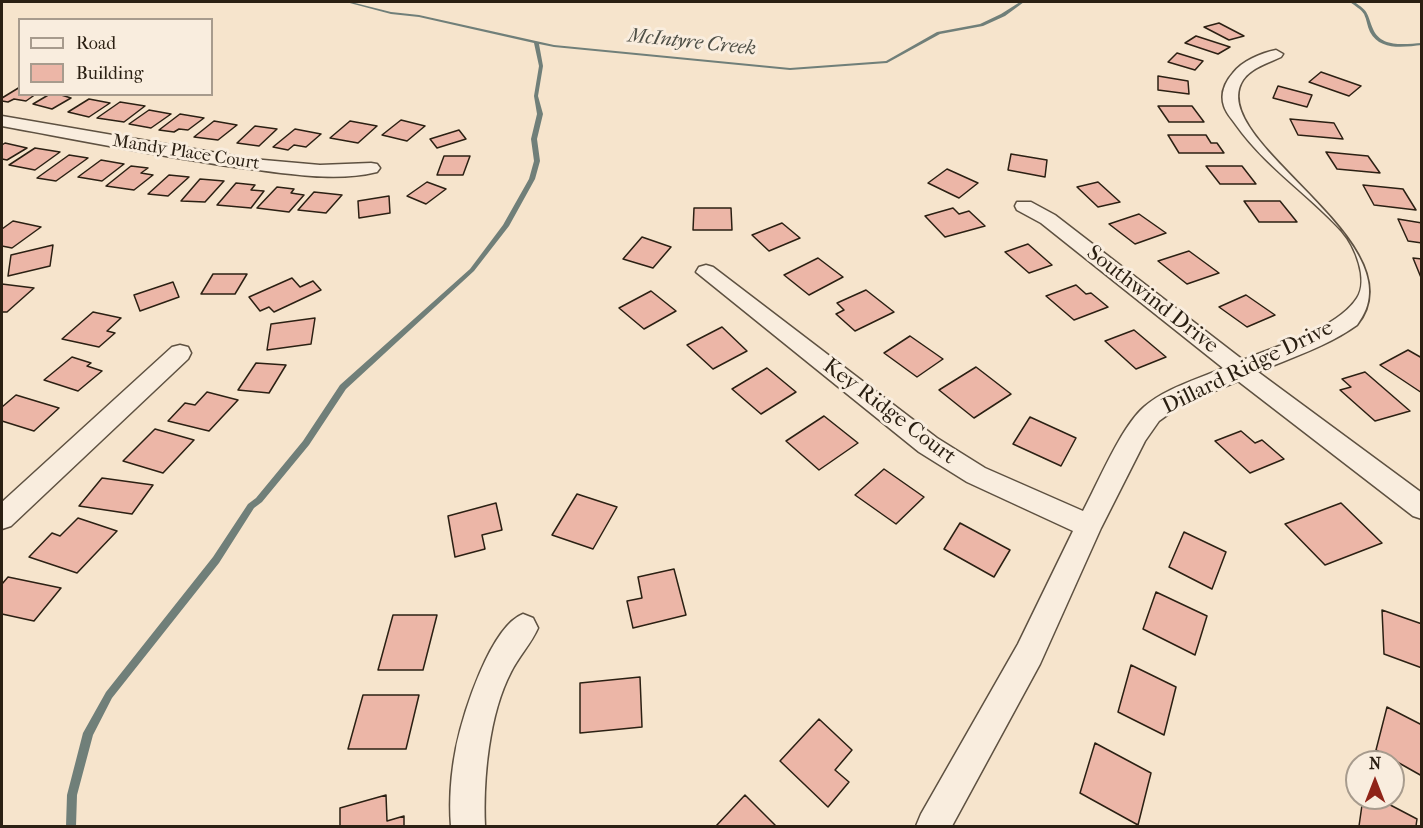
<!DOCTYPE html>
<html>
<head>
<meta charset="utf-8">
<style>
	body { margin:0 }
	#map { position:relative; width:1423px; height:828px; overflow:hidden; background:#f6e4cc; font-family:"IM FELL French Canon",serif }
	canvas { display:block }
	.frame { position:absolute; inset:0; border:3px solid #2b2013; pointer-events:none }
	.legend { position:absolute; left:18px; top:18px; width:195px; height:78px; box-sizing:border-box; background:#f9edde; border:2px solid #a79b8d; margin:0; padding:8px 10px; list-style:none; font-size:18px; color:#2b2013 }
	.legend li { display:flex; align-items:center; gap:12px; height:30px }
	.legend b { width:30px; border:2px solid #a79b8d }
	.north { position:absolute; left:1345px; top:750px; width:60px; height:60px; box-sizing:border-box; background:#f9edde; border:2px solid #a79b8d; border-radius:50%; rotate:0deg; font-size:16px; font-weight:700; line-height:24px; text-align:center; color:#2b2013 }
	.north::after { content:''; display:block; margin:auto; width:21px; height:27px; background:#8f2418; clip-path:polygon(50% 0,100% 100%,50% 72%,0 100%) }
</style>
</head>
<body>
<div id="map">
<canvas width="1423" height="828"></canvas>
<div class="frame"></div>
<ul class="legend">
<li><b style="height:8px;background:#f9edde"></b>Road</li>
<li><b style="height:16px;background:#ecb6a7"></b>Building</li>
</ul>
<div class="north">N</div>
</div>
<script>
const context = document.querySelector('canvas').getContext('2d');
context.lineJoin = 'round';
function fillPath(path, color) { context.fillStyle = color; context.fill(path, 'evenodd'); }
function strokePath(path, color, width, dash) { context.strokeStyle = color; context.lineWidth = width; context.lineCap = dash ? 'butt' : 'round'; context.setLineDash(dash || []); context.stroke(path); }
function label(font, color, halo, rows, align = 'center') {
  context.font = font + ' "IM FELL French Canon",serif'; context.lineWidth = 6; context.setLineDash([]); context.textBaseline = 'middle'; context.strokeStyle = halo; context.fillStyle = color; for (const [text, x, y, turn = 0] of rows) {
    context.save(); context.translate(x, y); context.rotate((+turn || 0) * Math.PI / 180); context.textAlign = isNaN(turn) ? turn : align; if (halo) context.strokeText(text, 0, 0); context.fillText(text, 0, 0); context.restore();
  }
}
const stream = new Path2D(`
	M346,2H351L391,12L419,15L554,45L790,68L886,61L937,32L980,24L1001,14L1020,2H1024L1005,16L983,26L940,34L887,63L790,70L554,47L539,44L543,66L538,96L543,114L537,139L540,161L535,179L509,226L474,271L346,389L309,445L262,502L254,508L219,563L112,698L93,735L77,795L76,826H66L67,795L83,733L106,692L213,557L248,504L256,498L303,441L340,385L470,269L503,225L529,179L534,161L531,139L537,114L534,96L539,66L534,43L419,17L391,14Z
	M1350,2H1354C1369,11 1367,14 1373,29C1381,48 1404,44 1422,43V45C1404,47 1380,51 1370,32C1367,26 1367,20 1364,14C1361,9 1355,6 1350,2Z`);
const building = new Path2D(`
	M1219,23L1244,36L1229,40L1204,27Z
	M1196,36L1230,47L1218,54L1185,43Z
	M1177,53L1203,61L1195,70L1168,62Z
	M1321,72L1361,86L1349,96L1309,82Z
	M1158,76L1188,81L1189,94L1158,90Z
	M1278,86L1312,95L1307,107L1273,98Z
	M20,87V94H36L26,101L14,99L8,102L2,101V98Z
	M50,94H58L71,98L52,109L33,104Z
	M89,99L110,103L89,117L68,112Z
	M120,102L145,106L124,122L97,118Z
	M1158,106H1192L1204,122H1169Z
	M149,110L171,114L151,128L129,124Z
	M180,114L204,118L188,130L179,129L174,132L159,130Z
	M1290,119L1334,123L1343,139L1298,135Z
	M401,120L425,126L407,141L382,135Z
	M214,121L237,125L218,140L194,137Z
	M350,121L377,126L358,143L330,138Z
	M255,126L277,129L259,146L237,143Z
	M295,129L321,134L306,147L294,145L288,150L273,147Z
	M459,130L466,139L437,148L430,139Z
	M1168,135H1206L1211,143H1217L1224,153H1179Z
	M5,143L27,148L7,160L2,159V145Z
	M35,148L60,152L35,170L9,165Z
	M1326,152L1368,156L1380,173L1337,169Z
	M1011,154L1047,160L1045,177L1008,170Z
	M69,155L88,158L56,181L37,178Z
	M444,156H470L463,175H437Z
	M101,160L124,164L102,181L78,177Z
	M131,166L148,168L141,173L153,175L134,190L106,186Z
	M1206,166H1242L1256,184H1220Z
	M947,169L978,183L959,198L928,183Z
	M169,175L189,177L168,196L148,194Z
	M200,179L224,181L205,202L181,201Z
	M427,182L446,189L426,204L407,196Z
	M1098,182L1120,202L1098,207L1077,187Z
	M236,183L255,185L251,190L264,191L251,208L217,205Z
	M1363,185L1403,189L1416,210L1374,205Z
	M277,187L294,189L291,193L304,195L289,212L257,208Z
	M314,192L342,195L326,213L298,210Z
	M389,196L390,213L359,218L358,201Z
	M1244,201H1280L1297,222H1259Z
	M694,208H731L732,230H693Z
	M953,208L959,214L969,211L985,226L945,237L925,216Z
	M1139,214L1166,233L1135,244L1109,224Z
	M1398,219L1422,223V243L1408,241Z
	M13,221L41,227L12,248L2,246V229Z
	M782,223L800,238L769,251L752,235Z
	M642,237L671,247L653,268L623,259Z
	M1028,244L1052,265L1029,273L1005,252Z
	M53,245L50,266L8,276L11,255Z
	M1189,251L1219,273L1187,284L1158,261Z
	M818,258L843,277L809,295L784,275Z
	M1413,258L1422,259V280Z
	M213,274H247L235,294H201Z
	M292,278L300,287L313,281L321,290L274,312L269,307L260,311L249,297Z
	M173,282L179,297L140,311L134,295Z
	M2,284L34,288L7,312H2Z
	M1076,285L1086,294L1091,293L1108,307L1074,320L1046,296Z
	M866,290L894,312L855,331L836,314L844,310L837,303Z
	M651,291L676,311L644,329L619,308Z
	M1246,295L1275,315L1247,327L1219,307Z
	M93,312L121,318L107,331L115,333L99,347L62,339Z
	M315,318L311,344L267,350L271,324Z
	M722,327L747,351L713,369L687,345Z
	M1134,330L1166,357L1136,369L1105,341Z
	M910,336L943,359L917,377L884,353Z
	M1408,350L1422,358V393L1380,365Z
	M72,357L91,363L87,366L102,371L78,391L44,380Z
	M256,363L286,365L269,393L238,390Z
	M976,367L1011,394L974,418L939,390Z
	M767,368L796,392L761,414L732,389Z
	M1365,372L1410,411L1375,421L1340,390L1351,387L1342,379Z
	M207,392L238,400L209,431L168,421L185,403L195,405Z
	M16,395L59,408L34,431L2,421V407Z
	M824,416L858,443L819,470L786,441Z
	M1030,417L1076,438L1061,466L1013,444Z
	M155,429L194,440L163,473L123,461Z
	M1241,431L1255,443L1262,440L1284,459L1250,473L1215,441Z
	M884,469L924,497L896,524L855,495Z
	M102,478L153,485L132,514L79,506Z
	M577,494L617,507L593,549L552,535Z
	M496,503L502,530L482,535L485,549L455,557L448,516Z
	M1341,503L1382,543L1325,565L1285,524Z
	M78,518L117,531L77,573L29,557L52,533L60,536Z
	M960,523L1010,550L994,577L944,549Z
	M1184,532L1226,552L1212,589L1169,567Z
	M674,569L686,615L633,628L627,601L642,598L638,577Z
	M8,577L61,588L34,621L2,614V584Z
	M1156,592L1207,616L1195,655L1143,629Z
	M1382,610L1422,624V668L1384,654Z
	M393,615H437L423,670H378Z
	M1131,665L1176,687L1164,735L1118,712Z
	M640,677L642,727L580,733V683Z
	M363,695H419L406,749H348Z
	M1387,707L1422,725V776L1376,750Z
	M819,719L852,750L835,770L849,782L828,807L780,761Z
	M1095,743L1151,773L1138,825L1080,793Z
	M386,795L387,821L404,816V826H340V808Z
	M745,795L776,826H716Z
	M1363,798H1377L1417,819L1416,826H1359Z`);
const minor = new Path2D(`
	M1276,50L1283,54L1281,57C1268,63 1251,68 1243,80C1203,141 1423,243 1357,325C1328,346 1290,358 1258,372L1422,493V519L1413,516L1238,381L1181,405L1159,421L1145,441L1101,528L1040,664L952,826H916L921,814L1018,644L1073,531L967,482L919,452L696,272L699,267L706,265L713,267L937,438L985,468L1083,511C1098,483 1121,427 1144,407C1166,388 1196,380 1223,368L1041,223L1017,210L1015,206L1017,202H1031L1055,215L1243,360C1276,346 1337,329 1357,298C1369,280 1355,246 1342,231C1308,194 1265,166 1236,125C1232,119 1226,113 1224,106C1220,94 1225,82 1233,73C1242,61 1261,53 1276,50Z
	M2,116L252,159L320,165L371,163L377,164L380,168L377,172C337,182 291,174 250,169C167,158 84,141 2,126Z
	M180,345L188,347L191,353L188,359L11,526L2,529V502L172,347Z
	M523,614L533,618L538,628C531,644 519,656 511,672C489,714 483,779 485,826H451C449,801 451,773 456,748C463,714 490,627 523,614Z`);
const farStreetnames = [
	["Mandy Place Court",186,153,9]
];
const farWaternames = [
	["McIntyre Creek",692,43,6]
];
const streetNames = [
	["Southwind Drive",1152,300,38],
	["Dillard Ridge Drive",1248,368,-26],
	["Key Ridge Court",889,412,37]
];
fillPath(stream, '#707f79');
fillPath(building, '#ecb6a7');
strokePath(building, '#2b2013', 1.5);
strokePath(minor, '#5e5141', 3);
fillPath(minor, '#f9edde');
label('18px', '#2b2013', '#f9edde', farStreetnames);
label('italic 20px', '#4e4f46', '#f9edde', farWaternames);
label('22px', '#2b2013', '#f9edde', streetNames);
</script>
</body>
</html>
